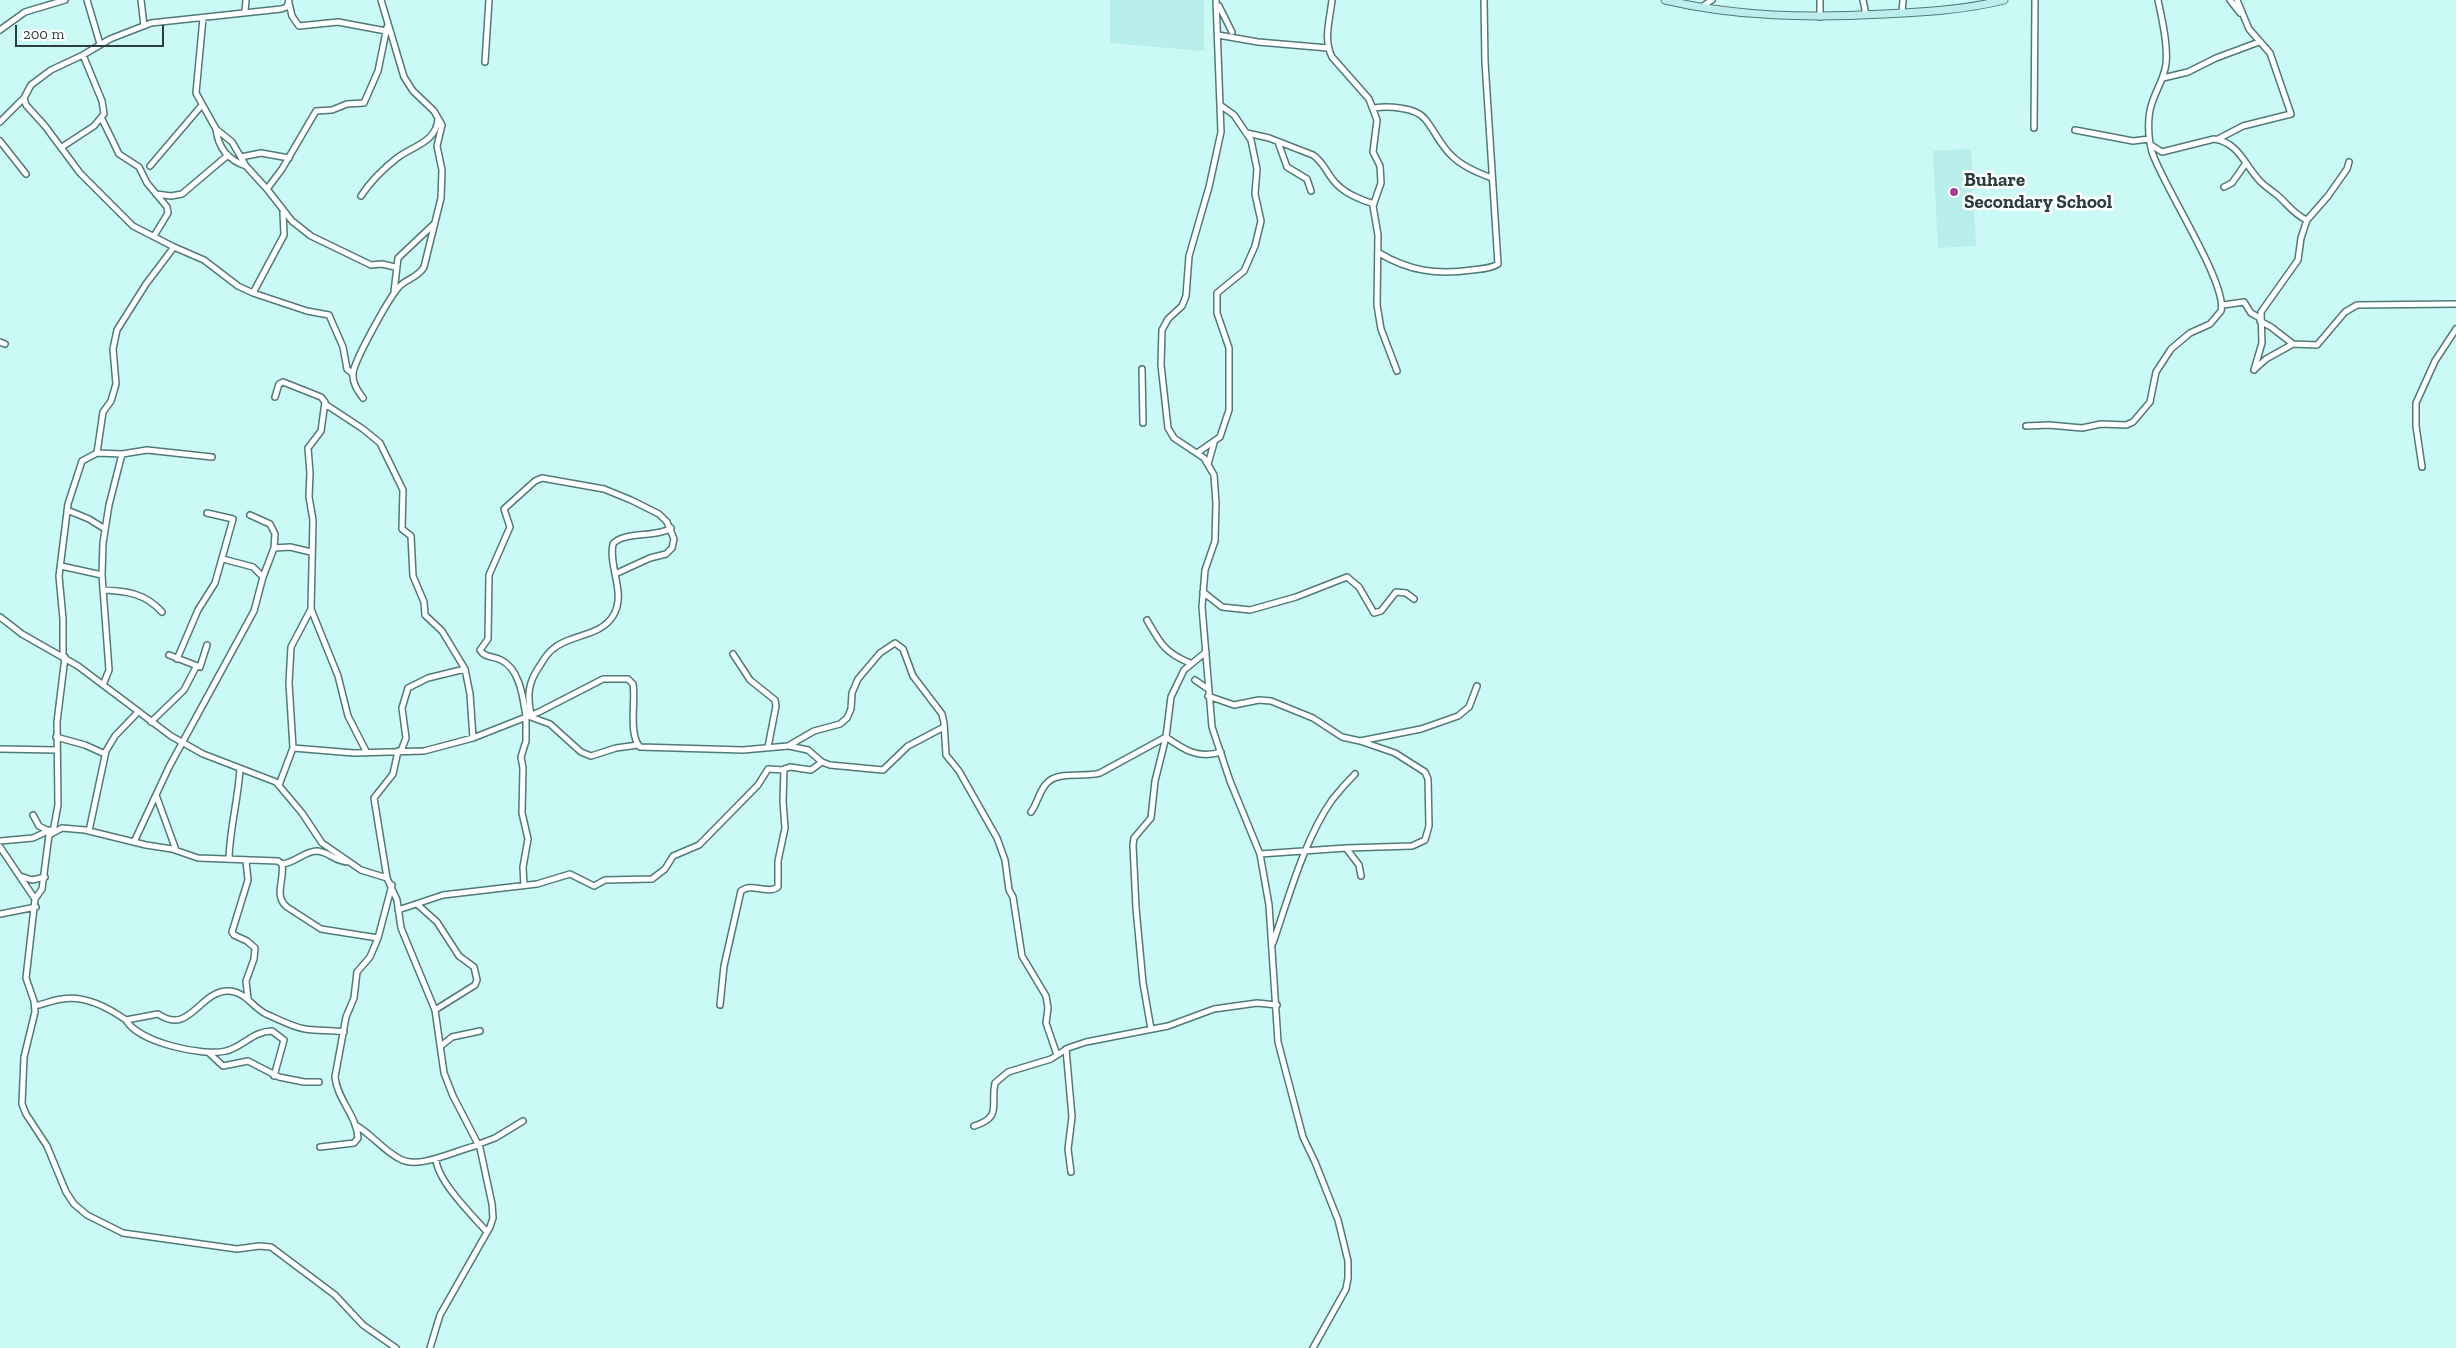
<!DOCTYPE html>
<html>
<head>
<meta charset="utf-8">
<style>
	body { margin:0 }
	#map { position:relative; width:2456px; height:1348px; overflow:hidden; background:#cbf9f6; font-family:"Zilla Slab",serif }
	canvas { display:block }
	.scale { position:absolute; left:15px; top:25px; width:149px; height:22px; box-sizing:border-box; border:2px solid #2b3d3c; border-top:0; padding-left:6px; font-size:15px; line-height:18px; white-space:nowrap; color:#2b3d3c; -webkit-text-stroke:4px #fff; paint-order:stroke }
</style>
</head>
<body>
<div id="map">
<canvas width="2456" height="1348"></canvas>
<div class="scale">200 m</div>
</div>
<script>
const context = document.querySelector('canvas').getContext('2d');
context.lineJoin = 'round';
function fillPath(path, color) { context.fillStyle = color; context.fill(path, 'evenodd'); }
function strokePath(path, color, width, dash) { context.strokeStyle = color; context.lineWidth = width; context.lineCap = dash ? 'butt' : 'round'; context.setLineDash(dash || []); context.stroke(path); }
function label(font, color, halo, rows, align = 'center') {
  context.font = font + ' "Zilla Slab",serif'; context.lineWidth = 5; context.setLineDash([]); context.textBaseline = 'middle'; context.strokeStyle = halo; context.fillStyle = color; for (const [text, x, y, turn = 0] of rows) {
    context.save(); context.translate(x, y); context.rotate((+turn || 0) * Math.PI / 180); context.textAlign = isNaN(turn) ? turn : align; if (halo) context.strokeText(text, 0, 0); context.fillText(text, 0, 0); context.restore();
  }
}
const built = new Path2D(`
	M1110,0H1204V51L1110,43Z
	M1971,149L1976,246L1938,248L1933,151Z`);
const minor = new Path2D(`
	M87,0L100,44
	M141,0L144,26
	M289,0L287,7L281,9L151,23L110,39L83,55L51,70L31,85L24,98L26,105L45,126L80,173L133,226L174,247L204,260L238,286L253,293L307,311L329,315L343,347L347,369L353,374
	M1216,0L1221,132L1209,187L1189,256L1186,296L1182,306L1168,319L1162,330L1161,365L1168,428L1174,438L1204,458L1214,475L1216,503L1215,541L1205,570L1202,607L1212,727L1230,781L1260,854L1269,905L1278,1042L1303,1137L1315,1162L1338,1220L1348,1261V1278L1346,1289L1313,1348
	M1332,0C1330,19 1323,39 1332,57L1369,99L1377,120L1373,152L1380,166L1381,183L1373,206L1378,235L1377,305L1381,329L1397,371
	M1820,0V17
	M1863,0L1866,15
	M2230,0L2240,13
	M289,3L292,16L299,26L338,22L386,31
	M1219,6L1232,32
	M1703,6L1712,0
	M245,12L246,0
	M1902,13L1903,0
	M203,18L196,93L216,129L232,142L246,166L267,189L292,221L311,236L371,265L382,264L395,267
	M0,30L25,12L65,0
	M1218,35L1258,42L1328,48
	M485,62L489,0
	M2163,78L2188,72L2216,58L2259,42
	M1374,108C1387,106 1416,107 1425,119C1435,131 1440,145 1452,156C1463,167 1478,173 1492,178
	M102,119L119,154L139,167L147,183L167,207L168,213L154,236
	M0,122L24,98
	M2034,128L2035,0
	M216,129C218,147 228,160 246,166
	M2075,130L2133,141L2149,139
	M1247,133L1269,138L1313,155C1323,162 1326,171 1333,180C1343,193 1359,199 1374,204
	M2218,139L2243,126L2291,114L2270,53L2249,29L2237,0
	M0,141L26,174
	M1278,142L1287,167L1307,179L1311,191
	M2151,145L2162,152L2214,139C2238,142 2245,165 2259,180C2264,186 2271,190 2277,195C2287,203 2294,215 2307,220
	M62,147L94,126L104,114L102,101L83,55
	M241,157L261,153L289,158
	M150,166L202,105
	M2224,187L2232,183L2246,163
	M267,189L282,169L316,111L332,110L347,104L364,103L378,71L387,27
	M156,194L171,196L182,194L228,155
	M361,196C370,182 383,169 397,158C412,146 436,143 438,119
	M1379,253C1409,271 1437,275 1472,270C1480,269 1490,269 1498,264L1485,62L1484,0
	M394,292L398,258L434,224
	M253,293L284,235L283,212
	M2223,305L2244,302L2251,313L2260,318
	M2260,321L2271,327L2293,344
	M0,342L5,344
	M1142,369L1143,423
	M2255,369L2266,359L2293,344L2317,345L2345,312L2357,305L2456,304
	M2254,370L2262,343L2261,312L2298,260L2301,238L2307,220L2328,196L2347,169L2349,162
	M275,397L279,384L283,382L321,397L325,402L321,431L308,448L310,473L309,497L313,520L311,609L291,647L289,683L293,748
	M363,398C358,391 352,383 353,373C355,359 388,300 398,288C405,279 418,278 424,267L441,198L442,170L437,146L442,125L434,111L413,91L404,77L381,0
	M325,404L363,429L380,443L403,490L402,529L411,536L413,576L424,602L425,615L442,631L465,669L470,694L473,738
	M2026,426L2049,425L2082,428L2101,424L2126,425L2133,422L2150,402L2156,372L2171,349L2190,333L2210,324L2221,311C2228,284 2163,186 2152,152C2148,138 2147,117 2152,103C2156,90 2164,79 2166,64C2168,45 2162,19 2158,0
	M97,453L103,412L111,401L116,384L113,349L117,330L146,284L174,247
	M1197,453L1220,437L1229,410V348L1217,313V293L1244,271L1255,246L1261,221L1255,194L1257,169L1251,140L1234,115L1220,105
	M1208,464L1214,443
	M2422,467L2416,426V403L2435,361L2456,329
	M67,510L89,519L105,529
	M274,548L290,547L311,552
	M223,559L253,567L263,577
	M61,566L102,575
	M103,590C126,591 145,593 162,612
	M1203,592L1222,607L1250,610L1296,597L1347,577L1359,587L1374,613L1381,611L1396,592L1406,593L1414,599
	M311,609L338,676L348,716L367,753
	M0,617L22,634L78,666L171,736L203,754L276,782L302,813L322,843L361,870L387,878L397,900L401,928L435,1010L444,1073L453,1096L480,1148L492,1204L493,1218L490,1227L440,1315L430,1348
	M1147,620C1160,643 1165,653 1190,663
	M733,654L750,680L775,700L776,706L768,747
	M169,655L200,667L207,645
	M63,657V619L59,576L68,504L82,461L97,453L122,454L147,450L212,457
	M177,659L198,610L215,583L233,519L207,513
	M1195,680L1208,689
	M103,685L109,670L102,575L103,543L109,505L122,454
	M1208,696L1234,705L1259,700L1271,701L1313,718L1342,737L1360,741L1421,729L1458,716L1469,707L1477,686
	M531,715C527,696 528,683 539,667C543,661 547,653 553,649C570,634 600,637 613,616C627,594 608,567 613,544C623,531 657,538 671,528
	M526,716C523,698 520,669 501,660C494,656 484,658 480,650L488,639L489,575L510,527L504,509L535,481L542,478L604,489L631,500L659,514L667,522L674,539L672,548L666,554L650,558L615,574
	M528,716L550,724L581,752L591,756L616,748L638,745
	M151,722L184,690L196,667
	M56,737L85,745L105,754
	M789,746L808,750L822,762L830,765L883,770L908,746L944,727
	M0,749L56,750
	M401,751L406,738L402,708L408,688L428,678L465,669
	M279,785L293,748L354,753L424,751L473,738L539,712L603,679H628L633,684C636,701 628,734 640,747L743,750L788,746L814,731L840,724L847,718L851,709L852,693L858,679L880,653L895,643L903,649L913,676L942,714L944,723L946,755L959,771L997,838L1005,860L1009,890L1013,897L1022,956L1046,996L1048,1008L1046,1023L1057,1055
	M156,795L176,850
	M1031,812C1037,804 1039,792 1046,784C1057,770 1085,778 1100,773L1166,737C1184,750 1198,759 1221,752
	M33,815L39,826L49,831
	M89,831L106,751L115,736L138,712
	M53,832L58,805L57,722L65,657
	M0,841L33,838L50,830
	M134,842L169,767L254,611L263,577L274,548L275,534L270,524L250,515
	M0,847L35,899L26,978L34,1001L35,1012L24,1057L22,1104L26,1114L47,1146L66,1192L74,1204L87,1215L123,1233L237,1249L259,1246L271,1247L335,1295L363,1325L396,1348
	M1346,848L1359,865L1361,876
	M1260,854L1346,848L1412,846L1425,840L1429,826L1428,779L1425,772L1395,753L1360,741
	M229,858C230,828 238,800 240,769
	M246,861L248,880L232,932L234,935L247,941L255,948L254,959L246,981L248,999
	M282,864C295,863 303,852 316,851C329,851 334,862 349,862
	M20,876L32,880L45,877
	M387,878L374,798L393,774L398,751
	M524,885L523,867L528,839L522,813L523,768L521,757L526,741V717
	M35,899L42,889L49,835L62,828L85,830L146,845L172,849L198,858L278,861L282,864C285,879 273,896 287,907L321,929L378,938
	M417,904L437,922L459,956L474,967L477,980L475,985L435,1010
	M398,910L443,895L537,884L570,874L594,886L605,880L652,879L665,869L673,856L699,845L758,785L768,769L784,770
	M0,914L36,907
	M1273,943C1288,899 1305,838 1332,800C1339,791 1347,782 1355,774
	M720,1005L724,966L741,891C752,882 768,895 778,887V861L785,828L783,801L784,769L790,767L811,770L822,762
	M35,1006C44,1004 53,1000 62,999C84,995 109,1008 126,1020L158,1014C190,1036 199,991 228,991C245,991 252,1007 266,1014C278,1019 292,1027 305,1029C318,1031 331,1030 344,1032
	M126,1020C138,1042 203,1057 226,1051C243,1047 253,1031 272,1031L284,1040L274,1076
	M1151,1029L1143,983L1136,908L1133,845L1134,838L1151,818L1155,781L1166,737L1171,697L1184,670L1206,652
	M441,1046L452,1037L480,1031
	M1066,1049L1072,1117L1068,1149L1071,1172
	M208,1052L223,1066L248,1061L279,1077L304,1082H319
	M357,1126C372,1135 384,1151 400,1159C420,1170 458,1149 479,1145
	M974,1126C1003,1117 990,1105 995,1083L1008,1072L1051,1059L1068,1048L1086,1042L1168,1026L1214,1009L1257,1003L1277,1005
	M479,1144L495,1138L523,1121
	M320,1147L354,1143L358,1138C357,1116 337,1099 335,1077L346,1017L354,998L357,972L370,957L378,938L392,885
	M436,1159C437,1181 473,1216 487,1232`);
const secondary = new Path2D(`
	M1665,0C1737,17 1810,18 1884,14C1924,12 1964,10 2004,0`);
const markers = [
	[1954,192,5,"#a83ea0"]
];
const poiNames = [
	["Buhare",1964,181],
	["Secondary School",1964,203]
];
fillPath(built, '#b7edea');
strokePath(minor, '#507a77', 8);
strokePath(secondary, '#507a77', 9);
strokePath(minor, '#fff', 5);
strokePath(secondary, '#bdedec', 7);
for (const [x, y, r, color] of markers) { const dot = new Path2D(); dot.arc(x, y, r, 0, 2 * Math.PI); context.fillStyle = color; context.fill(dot); strokePath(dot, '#fff', 2); }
label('bold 19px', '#2b3d3c', '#fff', poiNames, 'left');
</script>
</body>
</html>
